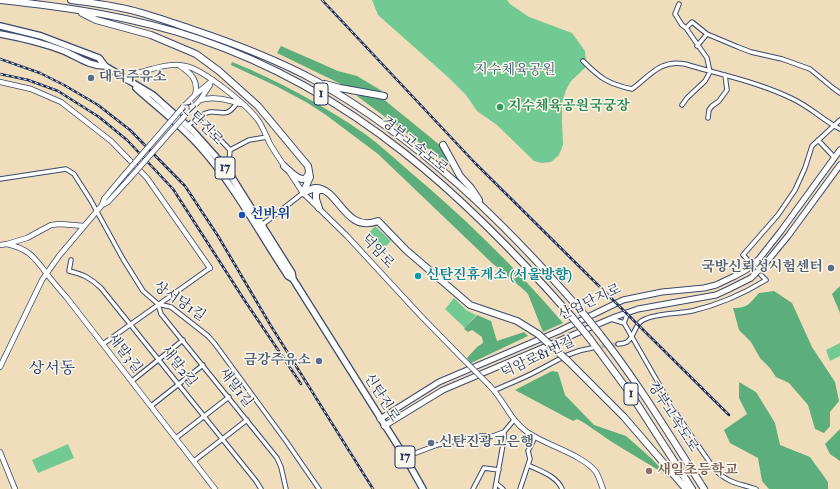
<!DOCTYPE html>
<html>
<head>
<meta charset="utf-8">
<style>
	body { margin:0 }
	canvas { display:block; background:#f0ddbc }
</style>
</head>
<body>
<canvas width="840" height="489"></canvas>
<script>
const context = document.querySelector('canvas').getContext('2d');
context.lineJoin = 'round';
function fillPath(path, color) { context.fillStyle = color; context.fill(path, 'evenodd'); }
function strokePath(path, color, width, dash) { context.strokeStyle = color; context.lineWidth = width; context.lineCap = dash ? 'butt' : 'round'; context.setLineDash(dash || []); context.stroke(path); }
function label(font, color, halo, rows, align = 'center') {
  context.font = font + ' "IM FELL Double Pica","Noto Serif KR",serif'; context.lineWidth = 3; context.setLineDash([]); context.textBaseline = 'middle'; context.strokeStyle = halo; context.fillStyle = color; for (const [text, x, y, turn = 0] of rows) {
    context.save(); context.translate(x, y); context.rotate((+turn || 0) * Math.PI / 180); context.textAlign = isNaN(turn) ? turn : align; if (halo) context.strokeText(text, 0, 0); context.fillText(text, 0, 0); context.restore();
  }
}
const green = new Path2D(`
	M372,0H507L510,4L529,17L572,33L585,51L586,62L585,68L571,81L566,90L562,103V122L563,145L559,155L551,162L542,163L534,161L497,125L477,111L466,95L449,78L378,15Z
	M375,226L391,241L382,250L367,235Z
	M454,298L466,310L476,315L465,328L445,309Z
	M840,343V356L830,361L826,350Z
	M68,444L74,458L38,473L32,460Z`);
const forest = new Path2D(`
	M281,46L338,71L357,76L382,91L381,93L343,85L277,53Z
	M232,62C279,81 323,105 365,134C380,145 394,158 409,171C464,217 516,268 563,323L543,332L528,294L524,290L492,263L378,154L326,115L306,102L276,86L231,65Z
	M358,94L382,98L441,146L450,164L448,166L435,154L357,96Z
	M840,286V313L832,294Z
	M774,291L792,303L812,347L835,382L839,401L830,412V426L824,433L815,429L808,405L789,383L776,377L770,368L760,358L751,342L739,330L733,308C748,308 749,304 759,293Z
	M477,315L491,321L497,341L524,332L528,336L471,363L467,358L477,347L483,343L482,337L472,330L468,332L464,329Z
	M552,371L558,372L565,395L594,425L626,436L651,458L670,478C650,464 629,453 609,440C598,433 589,425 577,419L573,421L515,390Z
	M739,382L756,392L775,423L780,445L810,457L828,482V489H769L762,481L758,458L730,443L724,430L747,414L739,398Z
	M840,429V461L830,454L825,444Z`);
const minorTunnel = new Path2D(`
	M747,259L761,275
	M596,347L618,344`);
const minor = new Path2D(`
	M679,4L675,14L682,25L686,28L707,58L710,72L705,81L687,98L682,105
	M686,28L692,22L707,34L738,47L751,52L782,59L810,69L833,88L840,93
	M697,46L707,34
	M583,61C600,78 608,84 632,89C650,76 660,59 685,64C721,75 759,82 793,99C810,107 823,120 840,129
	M199,117L230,150
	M708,118L709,110L712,106L719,101L727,90L725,75
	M188,125C194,121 202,113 210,112C225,111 226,118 237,103
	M818,140L834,157
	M226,168L229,162L230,150L249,140L267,137
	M0,179L66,169L74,174L90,199L123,259L143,291L158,304L171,307L208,336L215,344L286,441L319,489
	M262,225L303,193
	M747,259L743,255L778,215L795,190L805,168L812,146L840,120
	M71,260L69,271C82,274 91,278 101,288L256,481L261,489
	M158,304L161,314L277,458L281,467L286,489
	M611,319L624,323L675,412L715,470C730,484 738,483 756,489
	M624,323L628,312
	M103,344L210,268
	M618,344C621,344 625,343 627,342C635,336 634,325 643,320C655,313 678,314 692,311C718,305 743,294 766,280L761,275
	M132,381L183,340
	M495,390C508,384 522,379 535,372C555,362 570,351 592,348
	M151,406L203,365
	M176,438L229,397
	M405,457L437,445L481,436H493L504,432L514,420
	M194,461L247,420
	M528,465C540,471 557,476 562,489
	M497,484L503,489
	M473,489L484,468L499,470
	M495,489L504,439V432
	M520,489L530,459L528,451L535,437`);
const tertiary = new Path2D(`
	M180,66C191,73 199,81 195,95
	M128,81C135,72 141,72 152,69C162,66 174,63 185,66C203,69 246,104 258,120C263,127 266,136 270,144C275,152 280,160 285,167
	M0,82L31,89L61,102L111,141L147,178L210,268
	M200,100C215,96 227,100 241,104
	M183,107L195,95L213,80
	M189,111L200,100L210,85
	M290,173L303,193L347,236L420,315L461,357
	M102,205L104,199L125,174
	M7,244C29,249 34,257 47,274C53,282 60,290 67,298L215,489
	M0,245L7,244L27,238L51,225L60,224L84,226
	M0,367L42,280L59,256L102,205L108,202L130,178
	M489,385C504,400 510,420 527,432C547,446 582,454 596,472C599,477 601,484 603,489
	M0,452L15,489`);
const secondary = new Path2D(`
	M380,419L439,382L559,331L623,300L662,292L704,288L716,285L735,276L746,270L759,259L781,231L840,150
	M384,426L443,390L615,317L638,309L716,295L729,289L751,278L765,264L788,236L840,165`);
const primary = new Path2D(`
	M0,26L41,36L99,58L105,66L153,95L192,130L226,168L292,273L293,279L405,457L423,489
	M0,34C22,38 43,43 64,51C78,57 89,66 105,66
	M136,88C158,108 181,125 201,148C234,185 260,234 288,276L293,279`);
const motorway = new Path2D(`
	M0,0C67,7 135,17 199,39C353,91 467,197 572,317
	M71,0C92,3 118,6 138,12C156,17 173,23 191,29C233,43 276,59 316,81C419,139 505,223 582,312
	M82,13L96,20L151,35L196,54L219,71L258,106L308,166L310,177L303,193
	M325,84L340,88L384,96
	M443,145L460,176L471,188L479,200
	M284,166C291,172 305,188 309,172
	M303,193C307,191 311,189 315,188C339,187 344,234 378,221L406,250L470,305L517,321L538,334
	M319,208L316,199V193L319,190H322
	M599,333C638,382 670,436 704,489
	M590,339L632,396L692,489
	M568,361L624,417L686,489`);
const rail = new Path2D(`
	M322,0L476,164L729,415
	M0,59L40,73L64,85L98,105L130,130L185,186L218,236L271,326L373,489
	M0,74L28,80L58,91L99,117L127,140L173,189L245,301L301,384`);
const tertiaryBridge = new Path2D(`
	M125,174L183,107
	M130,178L189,111
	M461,357L489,385`);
const motorwayBridge = new Path2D(`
	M582,312L599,333
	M572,317L590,339
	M538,334L568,361`);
const markers = [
	[91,78,4,"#5c6f8a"],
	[500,107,4,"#2e9e5b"],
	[242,215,4,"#1a4fb4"],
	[831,268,4,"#5c6f8a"],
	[418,276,4,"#0f9aa8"],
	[319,361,4,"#5c6f8a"],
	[431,443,4,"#5c6f8a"],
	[649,471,4,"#8d6e63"]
];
const shields = [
	[321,94,14],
	[225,168,20],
	[631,394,14],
	[405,457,20]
];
const shieldNames = [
	["1",321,94],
	["17",225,168],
	["1",631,394],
	["17",405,457]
];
const parkNames = [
	["지수체육공원",515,71]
];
const serviceNames = [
	["대덕주유소",99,78],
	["국방신뢰성시험센터",823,268,"right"],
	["금강주유소",311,361,"right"],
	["신탄진광고은행",439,443]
];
const leisureNames = [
	["지수체육공원국궁장",508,107]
];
const streetNames = [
	["신탄진로",201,124,46],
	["경부고속도로",414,146,39],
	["덕암로",377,252,47],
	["상서당1길",179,302,34],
	["산업단지로",590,303,-25],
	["새말3길",124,354,52],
	["덕암로81번길",538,358,-25],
	["새말2길",178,367,51],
	["새말1길",235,388,52],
	["신탄진로",381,398,58],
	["경부고속도로",672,417,57]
];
const transitNames = [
	["선바위",250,215]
];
const cultureNames = [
	["신탄진휴게소 (서울방향)",426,276]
];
const educationNames = [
	["새일초등학교",657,471]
];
const quarterNames = [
	["상서동",52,370]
];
fillPath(green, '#70ca91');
fillPath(forest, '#5cae7b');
strokePath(minorTunnel, '#c5baa9', 3.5, [3.5, 2]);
strokePath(minor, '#3b496c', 5.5);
strokePath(tertiary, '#3b496c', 6);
strokePath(secondary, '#3b496c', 7);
strokePath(primary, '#3b496c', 8);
strokePath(motorway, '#3b496c', 8);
strokePath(minor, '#fff', 3.5);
strokePath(tertiary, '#fff', 4.5);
strokePath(secondary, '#fff', 5);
strokePath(primary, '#fff', 5.5);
strokePath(motorway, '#fff', 6);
strokePath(rail, '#1b2f5e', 2.5);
strokePath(rail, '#fbf7ec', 1, [3]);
strokePath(tertiaryBridge, '#3b496c', 6, []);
strokePath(motorwayBridge, '#3b496c', 8, []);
strokePath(tertiaryBridge, '#fff', 4.5);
strokePath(motorwayBridge, '#fff', 6);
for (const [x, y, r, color] of markers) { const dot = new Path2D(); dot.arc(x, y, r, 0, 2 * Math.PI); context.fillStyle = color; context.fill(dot); strokePath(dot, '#fbf7ec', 1.5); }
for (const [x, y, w] of shields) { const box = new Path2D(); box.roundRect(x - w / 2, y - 11, w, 22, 3); context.fillStyle = '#fbf7ec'; context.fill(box); strokePath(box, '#1b2f5e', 1); }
label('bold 13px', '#1b2f5e', null, shieldNames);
label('14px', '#355e6d', '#fbf7ec', parkNames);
label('bold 14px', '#4e5e75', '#fbf7ec', serviceNames, 'left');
label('bold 14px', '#27864d', '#fbf7ec', leisureNames, 'left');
label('14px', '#1b2f5e', '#fbf7ec', streetNames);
label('bold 14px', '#164399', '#fbf7ec', transitNames, 'left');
label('bold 14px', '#0d838f', '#fbf7ec', cultureNames, 'left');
label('bold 14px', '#785e54', '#fbf7ec', educationNames, 'left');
label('16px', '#1b2f5e', '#fbf7ec', quarterNames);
</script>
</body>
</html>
